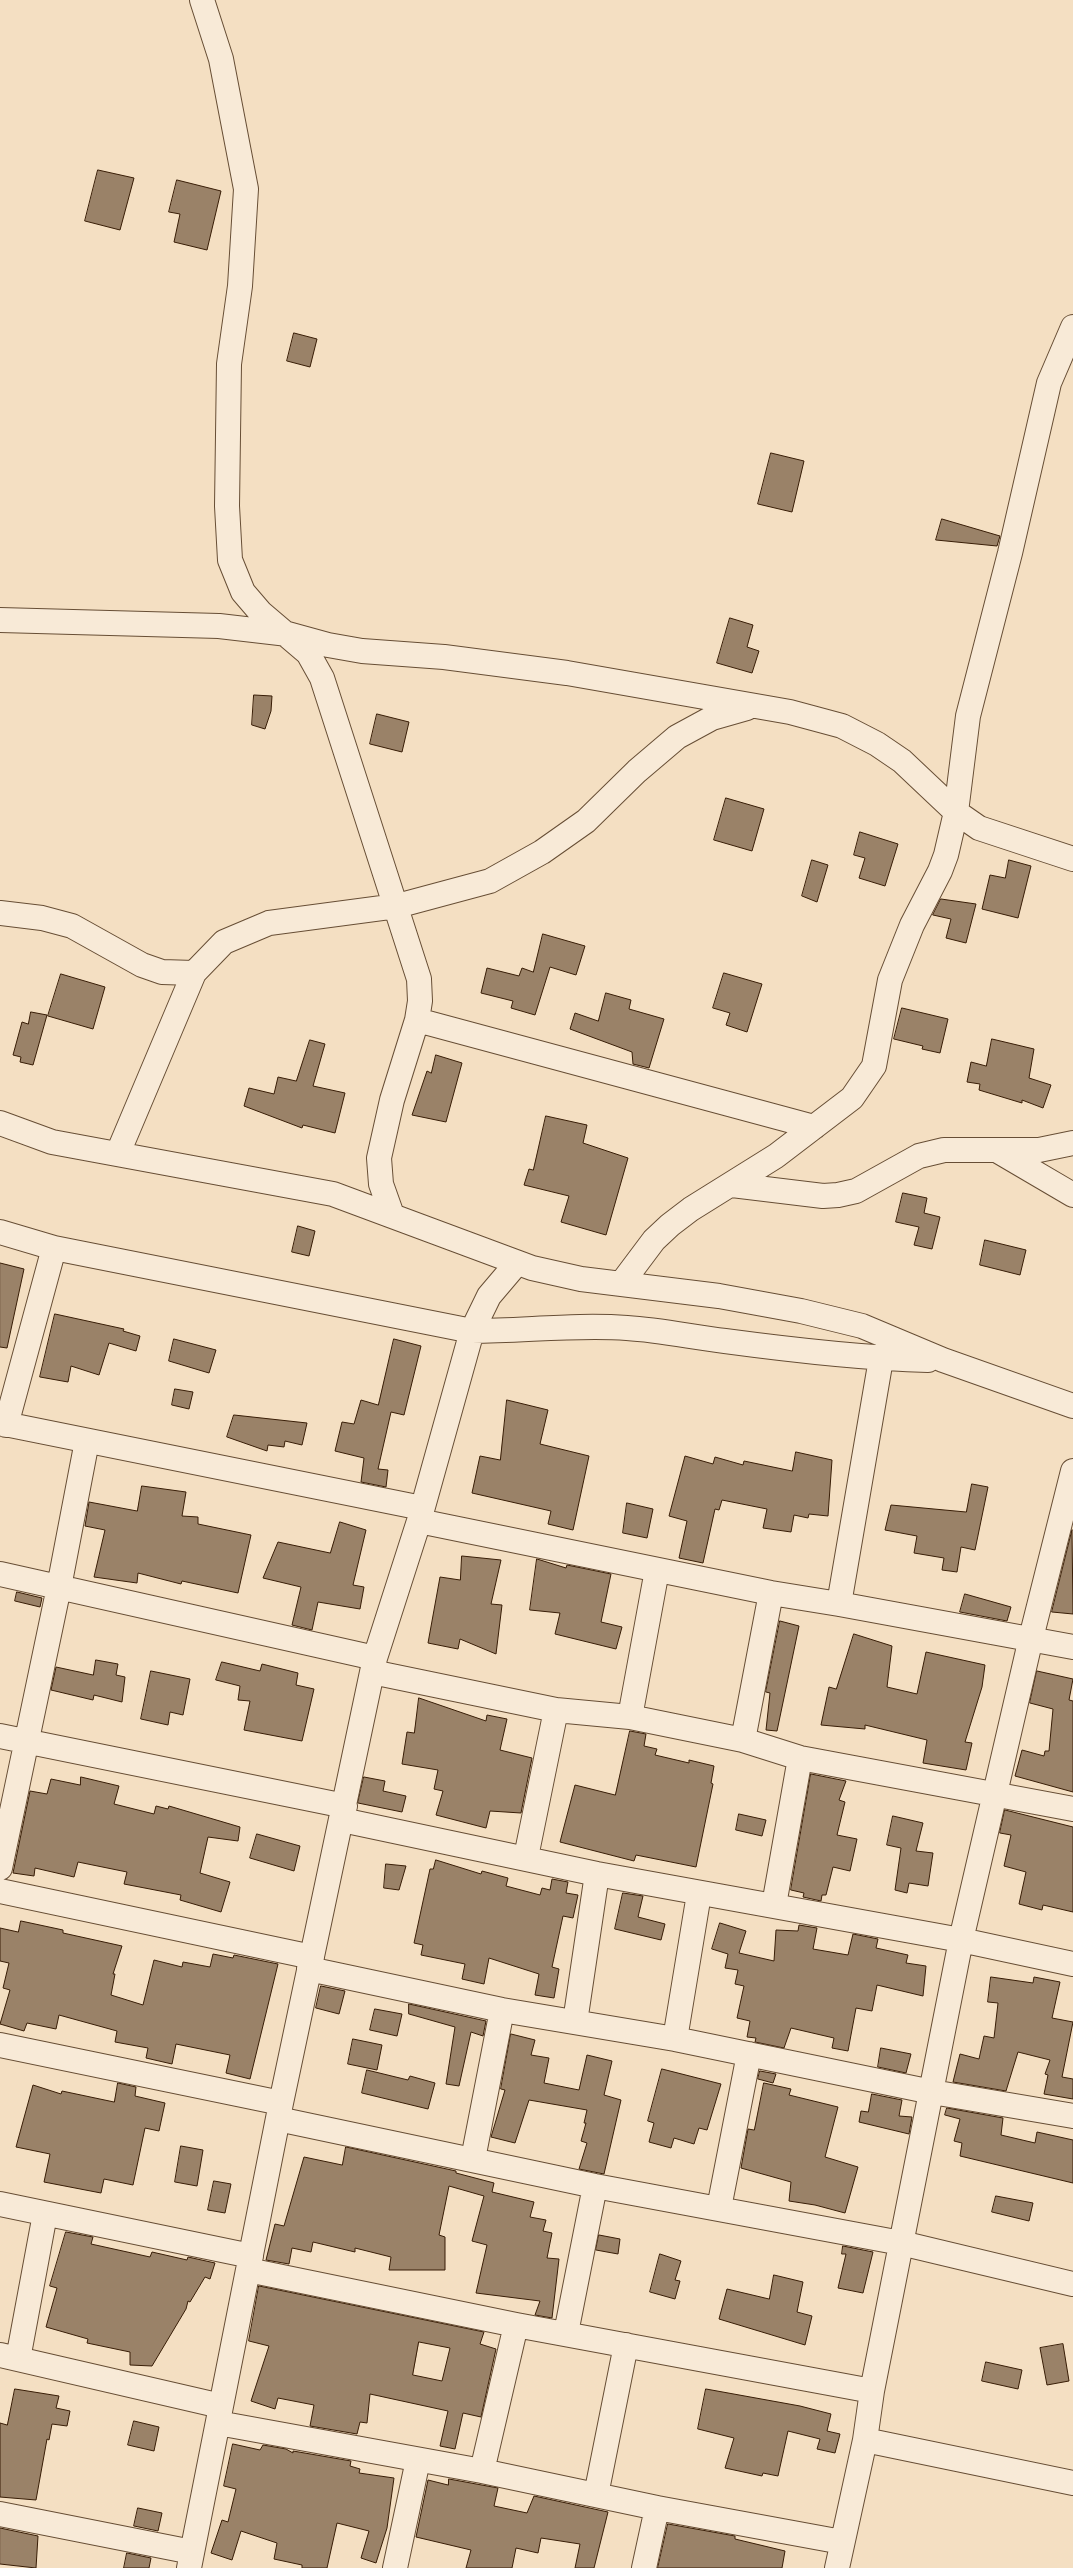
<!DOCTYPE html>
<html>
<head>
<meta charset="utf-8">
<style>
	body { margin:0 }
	canvas { display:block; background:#f4dfc2 }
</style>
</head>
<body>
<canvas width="1073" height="2568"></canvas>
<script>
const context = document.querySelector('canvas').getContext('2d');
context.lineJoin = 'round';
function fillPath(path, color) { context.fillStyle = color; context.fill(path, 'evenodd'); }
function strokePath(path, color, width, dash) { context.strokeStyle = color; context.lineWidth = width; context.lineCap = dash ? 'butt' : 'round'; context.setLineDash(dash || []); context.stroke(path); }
const building = new Path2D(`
	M98,170L134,178L120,230L85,221Z
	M177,180L221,191L207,250L174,242L180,214L169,212Z
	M294,333L317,339L310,367L287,361Z
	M771,453L804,461L792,512L758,504Z
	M942,519L1000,536L997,546L936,540Z
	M730,618L753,625L747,647L759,651L752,673L717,663Z
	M254,695L272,696L271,711L265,729L252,725Z
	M377,714L409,722L402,752L370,744Z
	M726,798L764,809L752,851L714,840Z
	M860,832L898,844L885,886L859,878L865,858L854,855Z
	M812,860L828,865L817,902L802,896Z
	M1009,860L1031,866L1018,918L982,909L990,875L1005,878Z
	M941,899L976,904L966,943L946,938L951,919L933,915Z
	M543,934L585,946L576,975L550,967L535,1015L511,1008L513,1001L481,993L487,968L519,976L522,968L533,972Z
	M724,973L762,984L747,1032L726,1025L730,1013L713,1008Z
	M61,974L105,987L93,1029L48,1016Z
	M606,993L631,1000L629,1009L664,1019L649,1068L633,1064L632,1052L570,1029L575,1013L598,1021Z
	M902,1008L948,1019L940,1053L922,1049L923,1046L894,1039Z
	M31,1012L47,1015L33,1065L20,1062L21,1057L13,1055L22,1022L28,1024Z
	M992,1039L1034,1049L1029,1078L1051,1085L1043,1108L1022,1100V1103L979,1090L980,1084L967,1082L971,1062L986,1066Z
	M310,1040L325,1044L313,1086L345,1093L335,1133L303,1125L302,1128L244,1106L249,1088L274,1094L278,1077L296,1081Z
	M436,1055L462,1063L446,1122L412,1115L427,1071L431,1073Z
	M546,1116L587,1125L583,1143L628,1158L606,1235L561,1222L569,1196L524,1185L529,1169L533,1170Z
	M903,1193L927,1198L924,1213L940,1217L932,1249L914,1245L919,1227L896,1222Z
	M298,1226L315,1231L309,1256L292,1252Z
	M985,1240L1026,1250L1020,1275L980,1265Z
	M0,1263L24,1269L7,1348L0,1347Z
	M55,1314L124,1329L123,1331L140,1336L136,1351L109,1343L99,1375L71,1366L68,1382L40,1377Z
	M174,1339L216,1350L209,1373L169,1361Z
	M394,1339L421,1346L404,1415L391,1412L378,1469L388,1470L386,1487L361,1482L364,1458L335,1451L342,1422L354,1424L361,1400L378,1405Z
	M175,1389L193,1392L189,1409L172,1405Z
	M507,1400L548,1410L540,1444L589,1456L573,1530L548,1524L551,1511L472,1493L480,1456L500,1460Z
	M234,1415L307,1423L302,1445L285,1441L284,1447L268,1445L267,1451L227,1437Z
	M796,1452L832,1460L828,1516L809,1514L808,1518L794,1515L791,1532L763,1528L767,1509L722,1500L719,1510L715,1509L703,1563L679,1558L687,1521L669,1516L685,1456L713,1464L715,1457L743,1465L744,1461L792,1471Z
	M972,1484L988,1487L975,1550L961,1547L957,1572L942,1570L944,1558L914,1553L917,1536L885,1530L891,1505L966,1512Z
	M142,1486L186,1492L182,1516L198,1517V1524L251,1535L238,1593L182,1581L181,1584L138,1573L137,1583L94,1577L105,1530L85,1526L89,1502L137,1511Z
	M627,1503L653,1509L647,1538L623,1533Z
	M340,1522L366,1530L353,1585L364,1587L360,1609L318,1602L312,1630L292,1625L301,1587L263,1578L278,1542L330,1553Z
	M1072,1530L1073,1614L1052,1612Z
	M462,1556L501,1560L491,1604L502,1605L496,1654L460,1639L458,1649L428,1643L440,1577L460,1580Z
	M537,1559L566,1568L567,1565L611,1574L601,1622L622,1627L616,1649L555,1634L560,1613L530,1610Z
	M17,1592L42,1598L40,1607L15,1601Z
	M965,1594L1011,1607L1007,1621L960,1612Z
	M780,1621L799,1626L777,1731L766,1730L770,1693L766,1692Z
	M854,1634L892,1646L887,1687L917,1694L926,1652L985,1665L982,1687L965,1742L972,1743L966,1770L923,1763L927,1740L865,1725V1729L821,1725L829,1687L836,1689Z
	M96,1660L118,1664L116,1675L125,1677L122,1702L94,1695L93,1700L51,1690L56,1667L93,1675Z
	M222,1662L260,1671L262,1664L298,1673L296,1685L314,1689L302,1741L244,1730L250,1701L238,1700L240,1686L216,1680Z
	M151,1671L190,1679L183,1715L170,1712L168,1725L141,1719Z
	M1037,1671L1073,1679L1069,1700L1073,1701V1792L1015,1776L1022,1750L1044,1756L1045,1751H1049L1053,1709L1030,1703Z
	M419,1698L486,1721L487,1715L507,1719L500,1750L532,1758L521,1813L490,1811L486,1828L436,1815L443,1791L434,1789L438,1770L402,1764L407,1732L414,1733Z
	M630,1731L646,1734L644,1746L657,1749L655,1755L689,1763V1760L714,1766L711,1783L713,1784L696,1867L636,1855L634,1861L560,1842L575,1785L615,1795Z
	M811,1774L846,1781L839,1800L845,1802L837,1835L857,1839L850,1871L833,1867L826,1895H822L821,1901L803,1897L804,1893L791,1890Z
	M81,1777L119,1786L114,1804L154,1814L156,1806L168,1809L169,1806L240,1827L238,1841L208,1837L200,1873L230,1882L221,1912L180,1900L181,1895L124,1884L127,1872L78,1862L74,1877L35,1868L34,1876L13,1873L30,1791L47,1794L51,1779L80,1785Z
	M364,1777L385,1781L383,1791L406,1796L402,1812L358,1803Z
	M1005,1810L1073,1827V1912L1043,1905L1042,1910L1019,1904L1026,1872L1004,1866L1011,1835L1000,1833Z
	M739,1814L766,1820L762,1836L736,1830Z
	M893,1816L923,1823L916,1851L933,1853L928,1886L909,1883L907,1893L895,1890L901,1848L887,1845Z
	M257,1834L300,1846L294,1871L250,1858Z
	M436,1860L481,1874L482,1871L508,1878L506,1886L540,1895L542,1888L550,1890L552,1879L568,1882L566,1893L578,1895L573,1918L563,1916L552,1967L559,1969L554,1998L535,1995L539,1974L489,1958L484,1984L462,1979L465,1964L421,1955L423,1945L414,1943L430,1869H433Z
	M386,1864L406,1866L399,1890L384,1888Z
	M623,1893L643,1896L638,1917L665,1924L661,1940L615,1929Z
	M21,1921L63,1930V1933L122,1946L113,1974H115L111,1995L143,2005L154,1960L182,1967L183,1962L210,1967L213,1954L233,1958L234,1955L278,1964L250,2079L226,2073L230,2055L176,2044L172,2064L146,2058L148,2048L115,2042L117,2031L59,2015L56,2029L27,2023L24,2031L0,2024L10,1990L3,1988L9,1963L0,1961V1928L18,1932Z
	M720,1923L746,1931L739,1953L774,1961L776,1930L798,1931L799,1925L817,1928L813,1949L848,1955L853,1934L878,1939L876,1948L908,1955L906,1963L926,1966L923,1996L877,1985L872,2011L856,2008L848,2051L832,2048L834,2038L791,2028L784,2048L755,2042L756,2038L747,2037L750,2021L737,2018L744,1986L735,1984L738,1970L725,1968L728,1954L712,1949Z
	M991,1977L1033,1983L1034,1977L1060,1982L1052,2018L1073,2022L1062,2077L1073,2079V2099L1044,2094L1048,2075L1045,2074L1050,2060L1018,2052L1006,2091L953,2082L960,2054L979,2059L984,2036L994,2038L998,2003L988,2002Z
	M321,1986L345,1991L339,2014L316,2008Z
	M409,2004L486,2021L483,2036L471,2032L459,2086L446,2084L455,2027L409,2014Z
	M375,2009L402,2014L397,2036L370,2030Z
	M511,2034L535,2040L531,2055L549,2058L544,2083L579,2090L587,2055L612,2061L604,2095L621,2100L604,2174L579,2169L587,2143L581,2141L586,2123H584L587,2110L529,2100L515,2143L491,2137L505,2090L501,2089Z
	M353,2039L382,2045L377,2070L348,2064Z
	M881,2048L911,2054L906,2073L878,2067Z
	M662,2069L721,2084L707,2130L699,2128L694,2144L674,2138L671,2148L649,2142L654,2123L648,2121Z
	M367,2070L408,2080L410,2076L435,2083L428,2109L362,2093Z
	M760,2071L776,2074L773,2083L758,2079Z
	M118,2083L136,2087L135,2096L165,2103L159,2131L145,2128L133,2185L104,2179L101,2193L44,2182L50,2154L16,2147L33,2085L61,2094L62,2091L114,2102Z
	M764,2083L791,2089L789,2095L838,2107L825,2157L858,2167L845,2213L815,2205L789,2201L791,2182L741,2168L748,2129L754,2130Z
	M872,2094L902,2100L899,2116L912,2117L909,2134L859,2122L861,2111L868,2112Z
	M947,2108L1003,2118L1001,2135L1035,2143L1037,2132L1073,2140V2183L960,2156L962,2143L954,2141L960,2119L945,2115Z
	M181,2146L203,2150L197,2186L175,2182Z
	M346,2147L456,2171V2173L494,2183L492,2192L534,2202L530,2217L546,2220L543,2231L552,2233L547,2258L559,2259L552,2318L535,2315L540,2301L476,2293L487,2245L472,2241L484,2196L449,2186L439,2235L445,2237V2270H389L391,2257L355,2248V2252L313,2242L311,2252L292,2248L289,2264L266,2260L275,2224L284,2226L304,2157L342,2165Z
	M214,2181L231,2184L225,2213L208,2210Z
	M996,2196L1033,2203L1029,2221L992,2212Z
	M66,2232L93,2237L91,2244L150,2257L152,2252L187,2260L188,2257L215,2263L210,2279L205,2277L190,2302L188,2301L186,2309L152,2366L130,2365V2352L87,2343L88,2339L46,2327L57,2288L50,2286Z
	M599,2235L620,2239L618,2254L596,2250Z
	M843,2246L873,2252L863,2293L838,2288L846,2254H842Z
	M660,2254L681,2261L675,2280L680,2281L675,2299L650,2292Z
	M774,2275L803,2282L797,2312L812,2316L805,2345L719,2319L727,2289L769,2299Z
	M259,2286L484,2332L480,2344L496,2349L481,2417L463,2413L455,2449L440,2446L448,2411L370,2394L367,2423L360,2422L357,2434L310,2426L314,2405L278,2398L275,2409L251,2401L269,2346L249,2341ZM419,2342L450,2348L442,2381L413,2375Z
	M1063,2344L1069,2381L1047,2385L1040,2348Z
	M986,2362L1022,2370L1018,2389L982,2381Z
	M15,2389L59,2396L56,2408L70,2411L67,2426L52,2424L49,2440L47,2439L36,2500L0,2497V2423L7,2425Z
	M706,2389L800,2406L831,2414L827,2431L840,2434L835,2453L817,2449L820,2439L788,2431L778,2476L763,2473L762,2476L725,2468L734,2438L698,2429Z
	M134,2421L159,2427L154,2451L128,2445Z
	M233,2444L260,2450L263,2445L286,2449L293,2453V2451L351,2461L350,2466L360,2469L359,2473L394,2478L387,2528L376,2563L361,2558L369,2531L337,2523L327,2568H302V2565L274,2559L277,2543L241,2531L232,2560L211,2553L222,2520L228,2522L236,2489L224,2486Z
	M449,2479L498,2488L494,2506L527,2513L534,2496L608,2512L594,2568H575L580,2544L541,2538L538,2553L516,2548L512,2568H466L471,2550L416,2537L428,2480L448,2485Z
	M138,2508L162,2513L158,2531L134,2526Z
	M668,2524L735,2536V2539L785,2551L782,2568H658Z
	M0,2528L38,2536L36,2568L0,2564Z
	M127,2553L151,2558L149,2568H124Z`);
const street = new Path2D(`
	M202,0L221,59L246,189L240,286L229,364L227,506L230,560L243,592L261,613L308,653L322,678L419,979L420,1001L417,1020L392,1100L379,1158L381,1184L392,1215
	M0,620L219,626L288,634L328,645L362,651L444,657L567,673L790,712L842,726L877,744L902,761L956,812L979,828L1073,859
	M0,913L42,918L72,926L142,965L162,972L194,973
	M417,1020L814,1127
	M0,1123L52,1142L333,1194L532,1268L581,1279L719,1296L801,1311L862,1326L943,1360L1073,1406
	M998,1151L1073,1195
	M118,1153L194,973L224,942L269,923L397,906L490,881L542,852L586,821L637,771L677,737L712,718L747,708
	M732,1185L823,1196L838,1195L856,1191L919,1156L944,1150H1039L1073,1143
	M0,1232L54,1248L472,1331C524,1331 576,1324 627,1328C660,1330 692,1337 725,1341C792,1350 860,1358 928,1360
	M621,1284L654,1240L670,1225L691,1209L776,1156L852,1098L874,1066L890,980L912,925L940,871L946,855L956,812L968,716L1010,553L1049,383L1073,327
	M0,1423L422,1508
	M6,1425L54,1248
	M419,1521L771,1593L839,1604L1073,1647
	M0,1574L375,1658
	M839,1604L881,1359
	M372,1672L556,1710L630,1717L743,1740L800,1758L1073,1809
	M630,1717L657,1570
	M0,1736L345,1806
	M743,1740L771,1593
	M342,1820L597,1874L961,1940L1073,1964
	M526,1857L556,1710
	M0,1868L59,1587L87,1441
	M0,1891L312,1957
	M774,1905L800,1758
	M309,1969L502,2010L675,2039L932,2092L1073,2116
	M575,2022L597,1874
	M675,2039L699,1894
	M0,2045L281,2103
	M278,2119L595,2186L901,2243L1073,2284
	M473,2159L502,2010
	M0,2204L251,2256
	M719,2208L749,2054
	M248,2270L516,2325L872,2391
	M566,2333L595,2186
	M0,2355L221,2406
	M18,2359L45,2214
	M218,2423L482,2471L657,2508L842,2542
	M865,2440L1073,2483
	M482,2471L516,2325
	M596,2495L626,2345
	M0,2514L192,2552
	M189,2568L281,2103L375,1658L419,1521L472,1331L489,1296L517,1263
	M395,2568L418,2460
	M644,2568L657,2508
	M837,2568L865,2440L872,2391L961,1940L1031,1638L1073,1471`);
fillPath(building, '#9a8268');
strokePath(building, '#381d06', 1);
strokePath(street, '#674e35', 26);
strokePath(street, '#f8ead7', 24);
</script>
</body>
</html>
